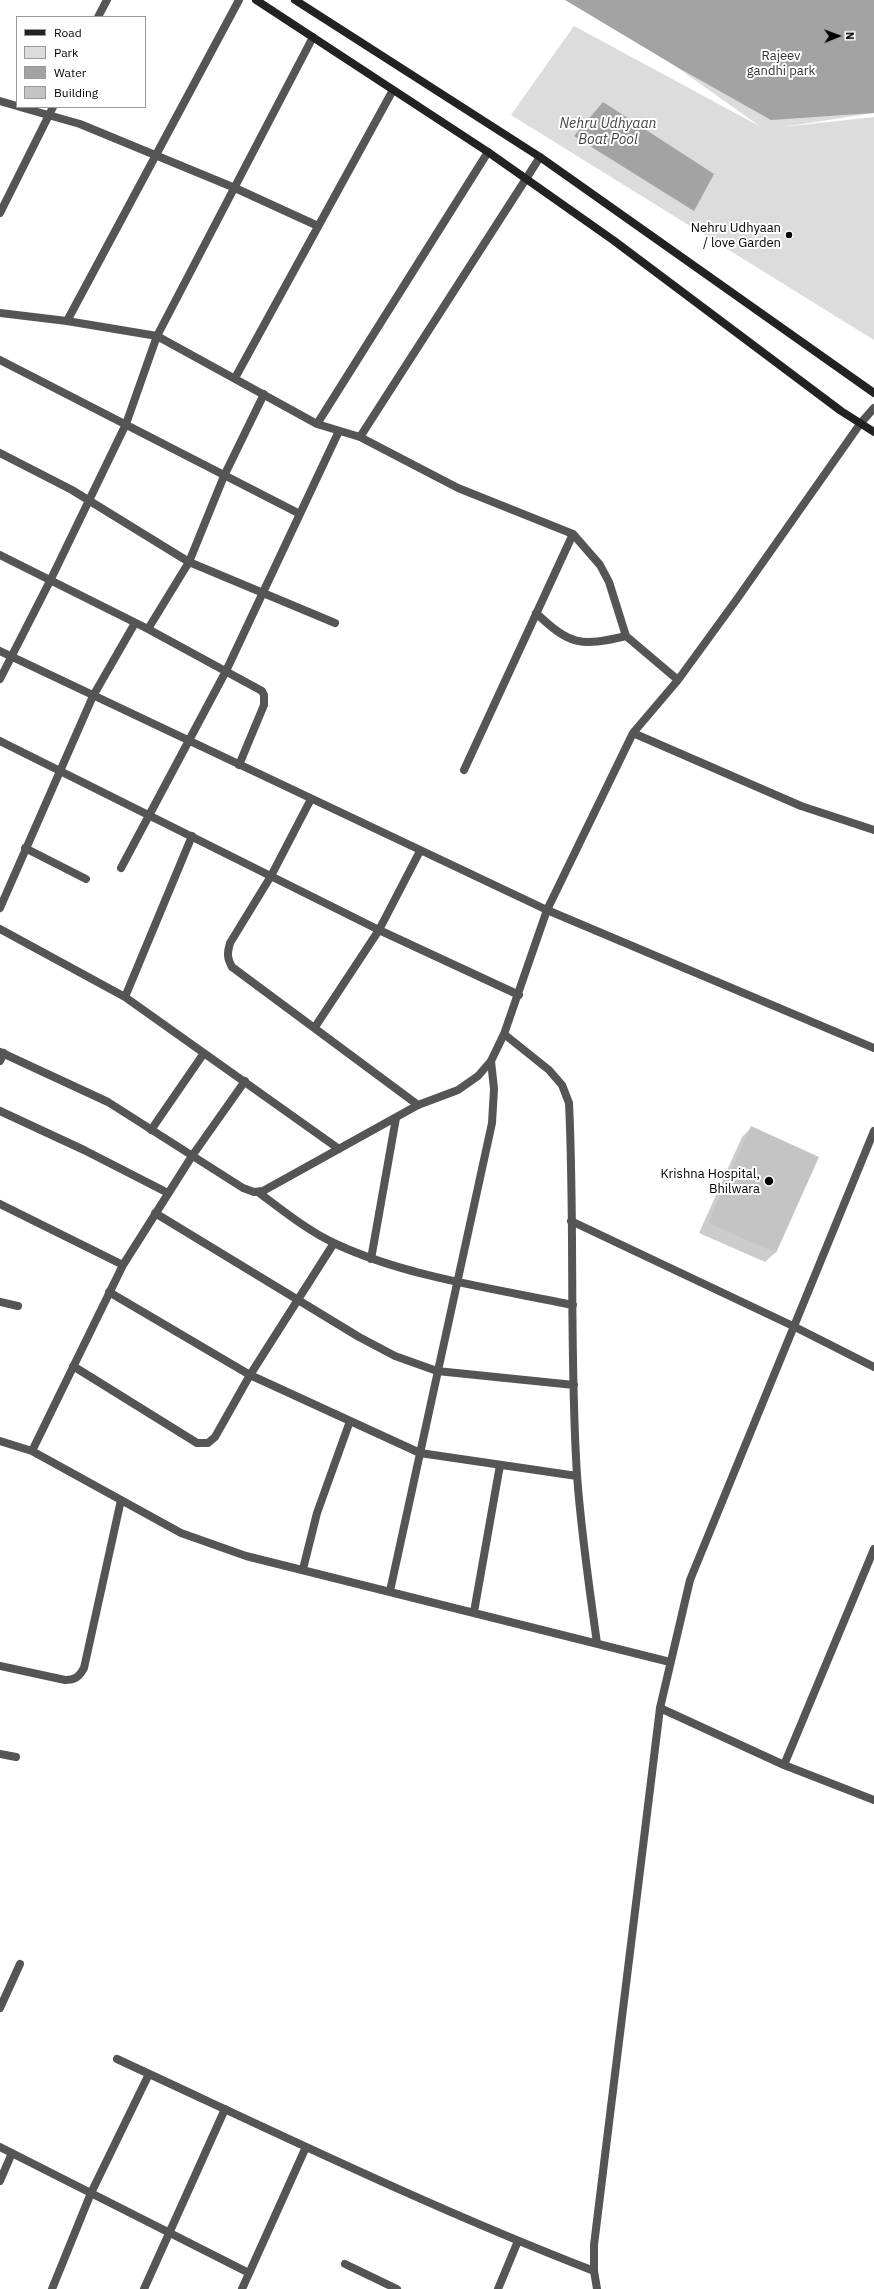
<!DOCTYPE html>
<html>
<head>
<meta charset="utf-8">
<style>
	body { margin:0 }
	#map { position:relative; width:874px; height:2289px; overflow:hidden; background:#fff; font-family:"IBM Plex Sans",sans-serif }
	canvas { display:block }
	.legend { position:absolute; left:16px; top:16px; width:130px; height:92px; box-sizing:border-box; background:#fff; border:1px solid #999; margin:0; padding:5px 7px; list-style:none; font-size:12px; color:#000 }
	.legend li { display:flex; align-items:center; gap:8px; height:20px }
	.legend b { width:20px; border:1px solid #999 }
	.north { position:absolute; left:818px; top:16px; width:40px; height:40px; -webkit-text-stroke:3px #fff; paint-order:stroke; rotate:89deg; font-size:11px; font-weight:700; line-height:16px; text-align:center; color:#000 }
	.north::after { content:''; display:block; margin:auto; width:14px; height:18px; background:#000; clip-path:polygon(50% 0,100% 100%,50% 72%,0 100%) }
</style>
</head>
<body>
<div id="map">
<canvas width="874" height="2289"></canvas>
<ul class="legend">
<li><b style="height:5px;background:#222"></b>Road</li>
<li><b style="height:11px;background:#dcdcdc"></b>Park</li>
<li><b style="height:11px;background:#a3a3a3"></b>Water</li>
<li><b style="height:11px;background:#c4c4c4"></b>Building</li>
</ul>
<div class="north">N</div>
</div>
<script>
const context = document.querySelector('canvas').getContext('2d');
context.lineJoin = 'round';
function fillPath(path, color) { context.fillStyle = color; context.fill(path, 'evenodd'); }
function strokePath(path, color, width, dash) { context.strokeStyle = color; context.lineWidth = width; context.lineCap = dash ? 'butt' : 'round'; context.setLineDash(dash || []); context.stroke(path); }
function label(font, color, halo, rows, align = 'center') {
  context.font = font + ' "IBM Plex Sans",sans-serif'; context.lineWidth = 4; context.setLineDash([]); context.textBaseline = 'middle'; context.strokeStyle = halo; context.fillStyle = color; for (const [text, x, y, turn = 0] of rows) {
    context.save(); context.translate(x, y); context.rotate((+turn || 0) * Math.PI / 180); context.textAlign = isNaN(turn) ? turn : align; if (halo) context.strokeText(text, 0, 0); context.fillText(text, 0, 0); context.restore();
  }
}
const green = new Path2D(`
	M582,0H874V113L782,127L874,117V340L511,115L574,26L761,127Z`);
const water = new Path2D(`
	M565,0H874V113L771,120L677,67Z
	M603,102L714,174L694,211L574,136Z`);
const shadow = new Path2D(`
	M751,1128L818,1157L775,1253L765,1262L699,1233L742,1137Z`);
const building = new Path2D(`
	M751,1126L819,1157L776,1253L708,1223Z`);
const street = new Path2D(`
	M98,17L107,0
	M0,101L17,106
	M20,107L80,124L235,188L318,226
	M0,213L53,107
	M0,313L67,321L157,336L317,424L360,437L458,488L573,534L600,565L609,582L626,636L678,680
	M67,321L239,0
	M0,360L300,514
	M235,378L393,90
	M874,408L860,424L737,599L678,680L633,733L547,910L874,1048
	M317,424L488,152
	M360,437L540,157
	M0,453L72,490L189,562L335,623
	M0,555L148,629L262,691L264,695V705L239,765
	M536,613C570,645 580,647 626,636
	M148,629L189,562L224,476L264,394
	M0,651L547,910L504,1034L491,1061L478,1076L458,1090L418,1105L263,1191L254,1192L243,1188L108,1102L0,1052
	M0,679L50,581L126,424L157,336L313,37
	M633,733L801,806L874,830
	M0,741L379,930L519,995
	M464,770L573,534
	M311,799L271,876L230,943C227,953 227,958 232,967L418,1105
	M25,848L86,879
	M121,868L226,671L339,431
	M0,908L93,696L135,623
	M0,929L125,997L339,1149
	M125,997L192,836
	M315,1027L379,930L420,851
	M504,1034L549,1070L562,1085L569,1103C575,1227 569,1351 577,1475C581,1531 589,1587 597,1643
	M0,1061L4,1053
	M0,1111L84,1150L168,1193
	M151,1130L204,1053
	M258,1192C282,1210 308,1231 336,1244C407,1277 496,1289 573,1305
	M0,1204L123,1265
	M155,1213L359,1337L395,1356L437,1371L574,1385
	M571,1221L793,1326L874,1367
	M371,1259L396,1118
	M109,1292L250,1375L420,1453L577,1476
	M0,1302L18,1306
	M73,1366L197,1443H208L215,1437L250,1375L334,1243
	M0,1441L32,1451L181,1533L246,1556L670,1662
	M32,1451L123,1265L192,1156L245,1081
	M303,1569L317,1513L350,1421
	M390,1591L492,1123L494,1089L491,1061
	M474,1612L500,1465
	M0,1666L65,1680C75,1680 79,1677 84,1668L121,1500
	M660,1708L784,1765L874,1800
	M0,1754L16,1757
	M784,1765L874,1549
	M0,2008L20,1964
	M117,2059C275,2132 431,2208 594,2271
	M0,2147L249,2273
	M0,2181L12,2153
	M345,2264L397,2289
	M52,2289L91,2193L149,2074
	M144,2289L225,2109
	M242,2289L306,2147
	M498,2289L518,2241
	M597,2289L594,2271V2245L660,1708L690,1580L874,1131`);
const secondary = new Path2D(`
	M256,0L488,152L613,240L841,411L874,432
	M295,0L540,157L874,393`);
const markers = [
	[789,235,4,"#000"],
	[769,1181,5,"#000"]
];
const parkNames = [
	["Rajeev",781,56],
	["gandhi park",781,71]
];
const poiNames = [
	["Nehru Udhyaan",781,228],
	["/ love Garden",781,243],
	["Krishna Hospital,",760,1174],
	["Bhilwara",760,1189]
];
const waterNames = [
	["Nehru Udhyaan",608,124],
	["Boat Pool",608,140]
];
fillPath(green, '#dcdcdc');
fillPath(water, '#a3a3a3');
fillPath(shadow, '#0003');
fillPath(building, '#c4c4c4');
strokePath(street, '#555', 8);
strokePath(secondary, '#222', 8);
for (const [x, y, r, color] of markers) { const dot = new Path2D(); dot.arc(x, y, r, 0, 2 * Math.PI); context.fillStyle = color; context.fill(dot); strokePath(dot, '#fff', 1.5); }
label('13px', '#333', '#fff', parkNames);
label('13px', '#000', '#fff', poiNames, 'right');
label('italic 14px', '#444', '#fff', waterNames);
</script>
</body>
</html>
